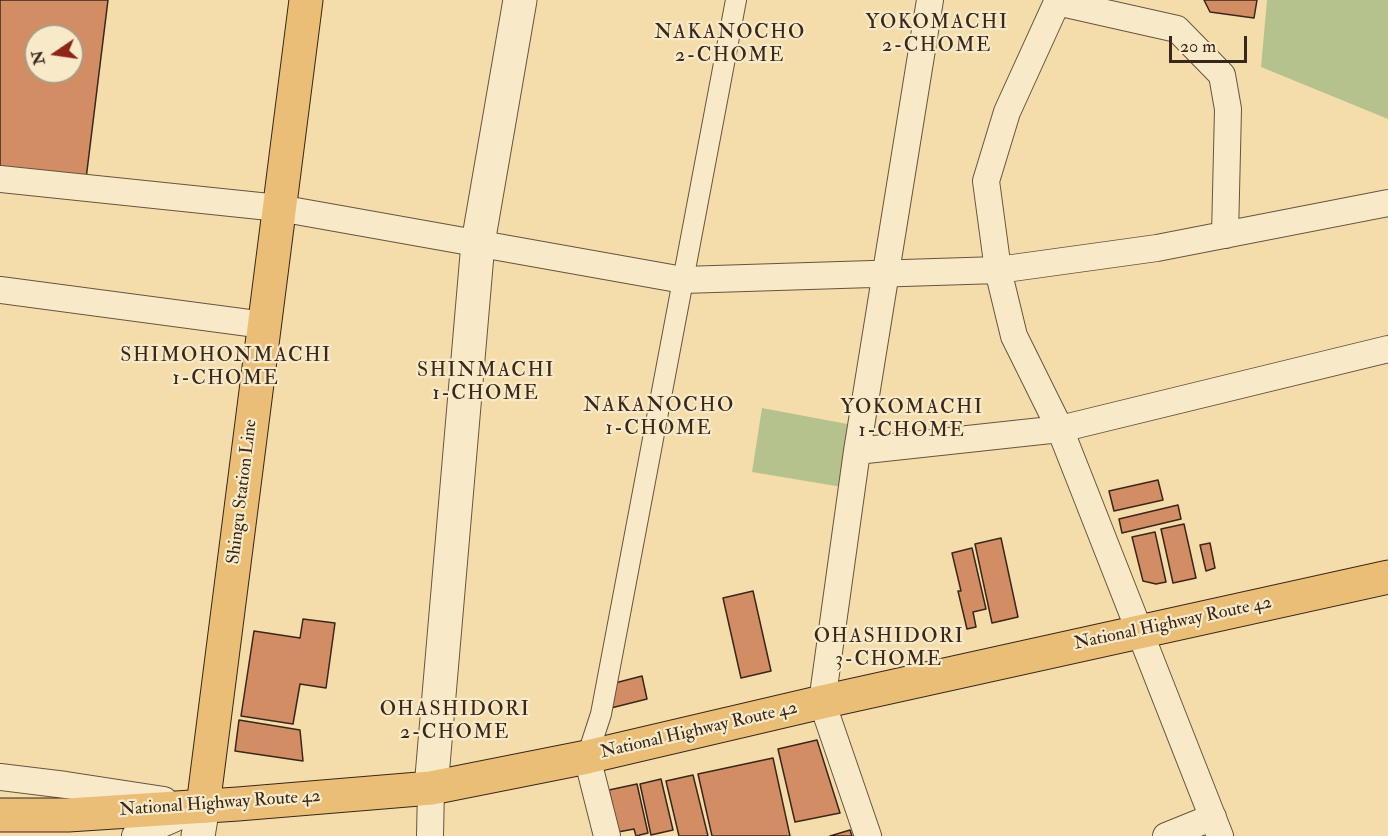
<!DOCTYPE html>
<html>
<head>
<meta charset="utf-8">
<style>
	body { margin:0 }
	#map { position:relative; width:1388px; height:836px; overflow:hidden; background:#f4ddab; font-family:"IM FELL Double Pica",serif }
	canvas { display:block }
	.north { position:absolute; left:24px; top:24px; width:60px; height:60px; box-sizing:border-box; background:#f8e9c8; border:2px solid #ab9b82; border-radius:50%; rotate:257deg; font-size:16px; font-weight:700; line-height:24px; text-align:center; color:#38271a }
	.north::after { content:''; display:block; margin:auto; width:21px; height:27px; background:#8f2418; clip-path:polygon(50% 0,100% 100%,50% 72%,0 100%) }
	.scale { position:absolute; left:1169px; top:36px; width:78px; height:27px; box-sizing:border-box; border:3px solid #38271a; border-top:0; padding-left:8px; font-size:18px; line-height:21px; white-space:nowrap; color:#38271a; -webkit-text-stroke:4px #f8e9c8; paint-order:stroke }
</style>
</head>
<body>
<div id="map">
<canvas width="1388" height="836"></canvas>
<div class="north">N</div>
<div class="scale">20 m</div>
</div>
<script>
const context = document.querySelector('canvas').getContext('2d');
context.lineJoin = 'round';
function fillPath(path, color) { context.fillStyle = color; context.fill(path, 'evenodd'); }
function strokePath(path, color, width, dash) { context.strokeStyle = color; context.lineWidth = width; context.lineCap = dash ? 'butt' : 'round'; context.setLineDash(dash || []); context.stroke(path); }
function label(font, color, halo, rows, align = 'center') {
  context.font = font + ' "IM FELL Double Pica",serif'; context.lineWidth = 4.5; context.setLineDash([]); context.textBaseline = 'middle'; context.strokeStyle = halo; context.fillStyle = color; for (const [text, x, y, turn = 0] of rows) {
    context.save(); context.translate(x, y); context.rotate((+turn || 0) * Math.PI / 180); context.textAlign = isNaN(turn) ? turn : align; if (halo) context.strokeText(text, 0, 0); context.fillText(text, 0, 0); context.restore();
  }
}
const green = new Path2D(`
	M1267,0H1388V119L1261,67Z
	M762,408L858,426L848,488L752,472Z`);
const building = new Path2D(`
	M0,0H108L86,179L0,171ZM36,36H72V72H36Z
	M1204,0H1257L1254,18L1210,12Z
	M1158,480L1163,500L1114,511L1109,491Z
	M1178,505L1181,519L1122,533L1119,519Z
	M1184,524L1196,578L1173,583L1161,529Z
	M1155,532L1166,582L1156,584L1143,581L1132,537Z
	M1001,538L1018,617L992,623L975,544Z
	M1210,543L1215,568L1206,571L1200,545Z
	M972,548L986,609L973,612L976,627L967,629L958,591H961L952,553Z
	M753,591L771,671L741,678L723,598Z
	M303,619L335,623L326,688L300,684L293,724L241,716L254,631L300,638Z
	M642,676L647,699L611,708L615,683Z
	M239,720L300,730L303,761L235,751Z
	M817,740L840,813L795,822L778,749Z
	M773,758L790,836H712L698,774Z
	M693,775L708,836H679L666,781Z
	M661,779L673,830L651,835L640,784Z
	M637,784L648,833L636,836L634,829L618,832L609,790Z
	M850,830L852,836H830Z`);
const pedestrian = new Path2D(`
	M587,757L601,714L736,0`);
const minor = new Path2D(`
	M1058,0L1007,112L986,181L998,270L1014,336L1060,429L1220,836
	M1057,2L1177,29L1222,75L1228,109L1225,235
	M0,179L279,208L683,280L998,270L1157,248L1388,203
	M0,290L264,325
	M857,451L1060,429L1388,349
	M587,757L607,836
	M0,777L66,785L164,800
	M135,836L189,812
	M430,836L431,788
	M868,836L822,702L857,451L930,0
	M1166,836L1213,817`);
const tertiary = new Path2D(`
	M431,788L478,243L520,0
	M198,836L203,806`);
const primary = new Path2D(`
	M203,806L306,0`);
const trunk = new Path2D(`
	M0,815H68L238,804L431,788L587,757L822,702L1388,577`);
const streetNames = [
	["Shingu Station Line",243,492,-83],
	["National Highway Route 42",1173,624,-12],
	["National Highway Route 42",699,731,-13],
	["National Highway Route 42",220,804,-4]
];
const neighbourhoodNames = [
	["YOKOMACHI",937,24],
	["2-CHOME",937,47],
	["NAKANOCHO",730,34],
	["2-CHOME",730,57],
	["SHIMOHONMACHI",226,357],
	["1-CHOME",226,380],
	["SHINMACHI",486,372],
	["1-CHOME",486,395],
	["NAKANOCHO",659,407],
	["1-CHOME",659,430],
	["YOKOMACHI",912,409],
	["1-CHOME",912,432],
	["OHASHIDORI",889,638],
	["3-CHOME",889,661],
	["OHASHIDORI",455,711],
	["2-CHOME",455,734]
];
fillPath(green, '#b6c28d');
fillPath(building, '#d38d65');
strokePath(building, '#38271a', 1.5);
strokePath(pedestrian, '#67543e', 22);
strokePath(minor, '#67543e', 28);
strokePath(tertiary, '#67543e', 35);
strokePath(primary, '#38271a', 35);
strokePath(trunk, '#38271a', 35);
strokePath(pedestrian, '#f8e9c8', 20);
strokePath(minor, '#f8e9c8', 26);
strokePath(tertiary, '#f8e9c8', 33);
strokePath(primary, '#eabe76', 33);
strokePath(trunk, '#eabe76', 33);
label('18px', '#38271a', '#f8e9c8', streetNames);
context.letterSpacing = '1.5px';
label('20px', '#38271a', '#f8e9c8', neighbourhoodNames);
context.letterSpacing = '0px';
</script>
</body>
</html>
